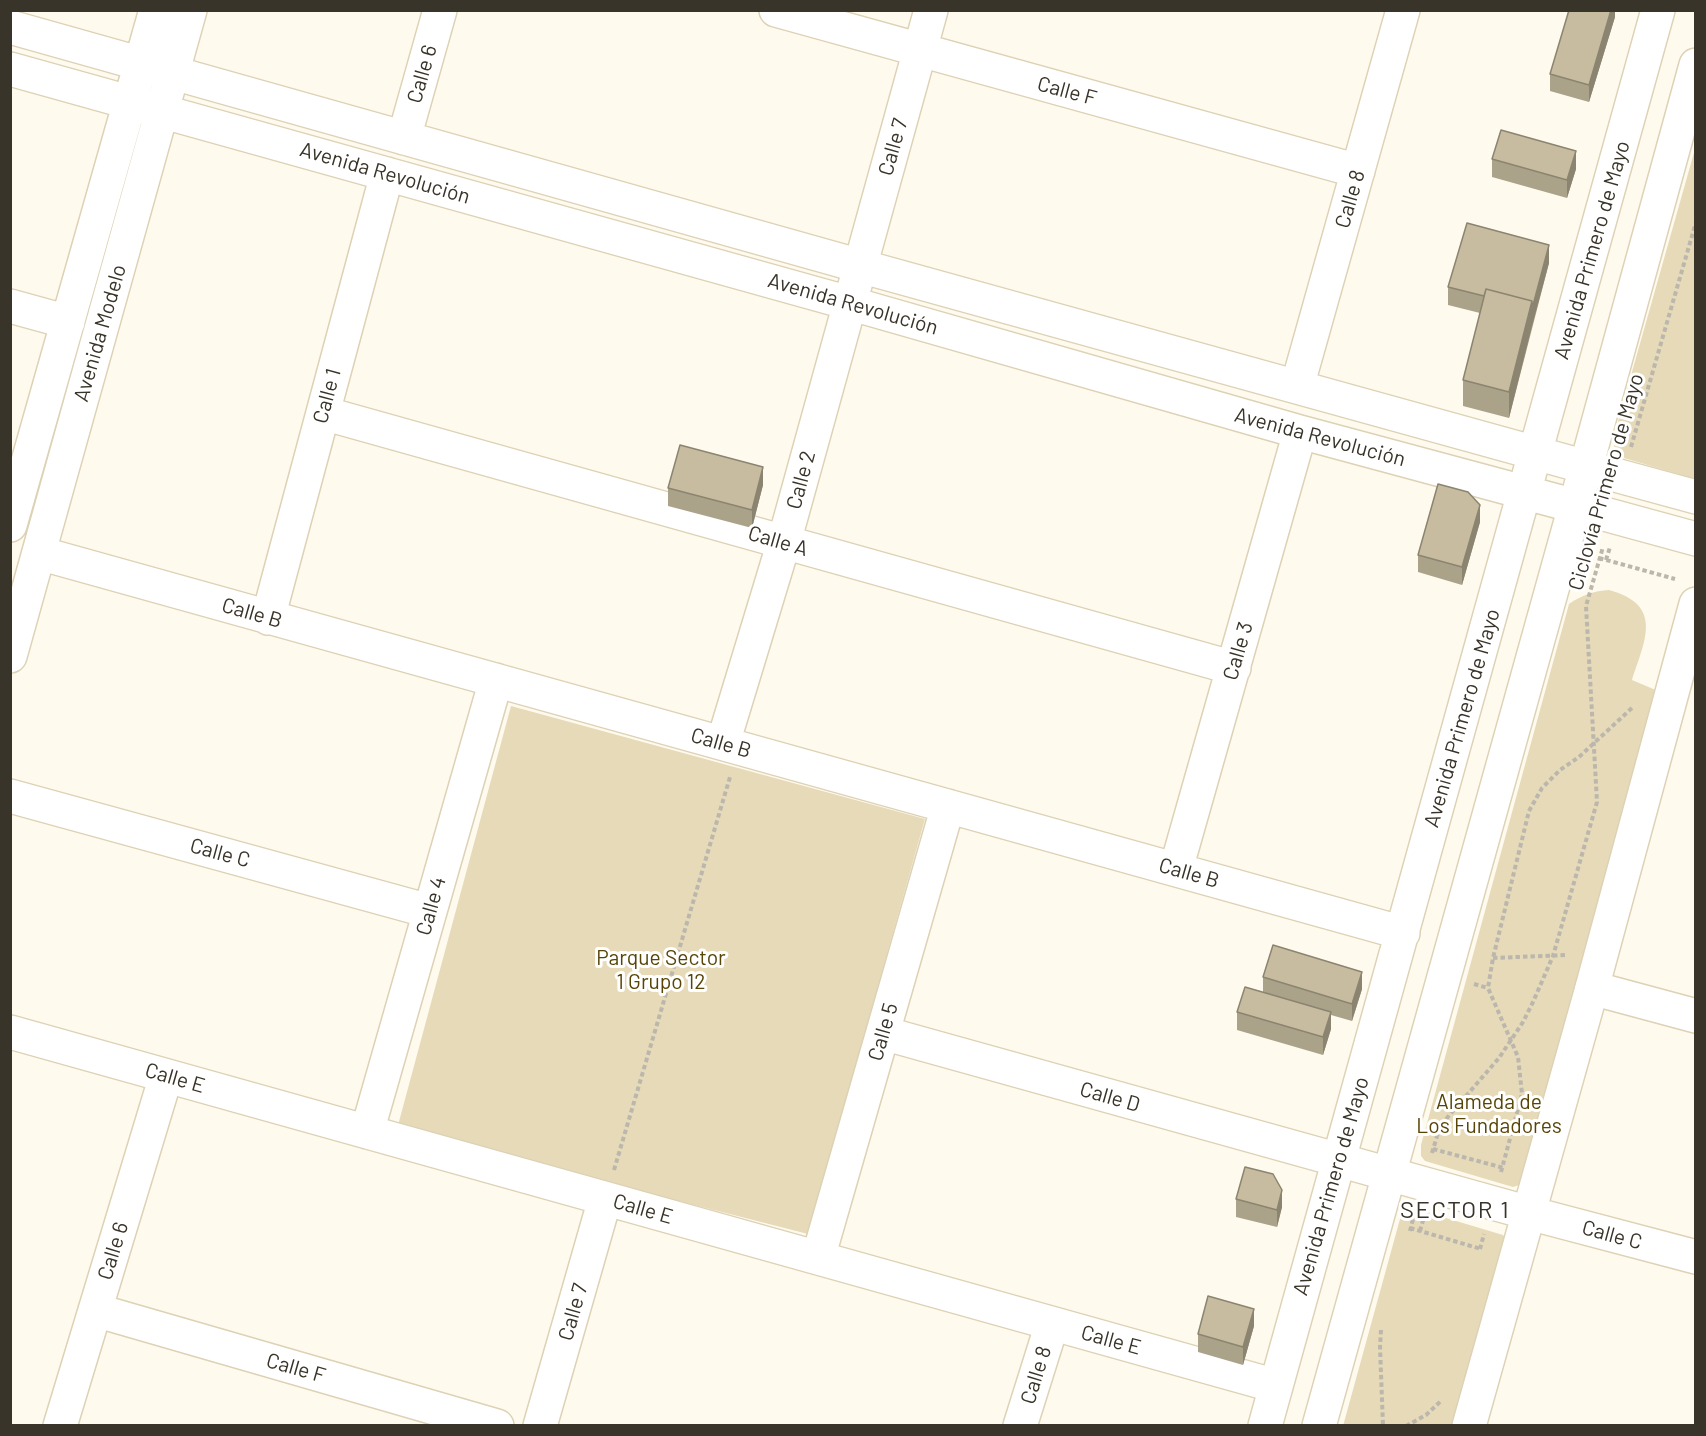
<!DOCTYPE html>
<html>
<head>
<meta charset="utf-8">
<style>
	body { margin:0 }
	#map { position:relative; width:1706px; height:1436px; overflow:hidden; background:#fffaee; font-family:Barlow,sans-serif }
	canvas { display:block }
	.frame { position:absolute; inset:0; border:12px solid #393429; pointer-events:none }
</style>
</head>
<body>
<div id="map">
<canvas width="1706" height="1436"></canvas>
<div class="frame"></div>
</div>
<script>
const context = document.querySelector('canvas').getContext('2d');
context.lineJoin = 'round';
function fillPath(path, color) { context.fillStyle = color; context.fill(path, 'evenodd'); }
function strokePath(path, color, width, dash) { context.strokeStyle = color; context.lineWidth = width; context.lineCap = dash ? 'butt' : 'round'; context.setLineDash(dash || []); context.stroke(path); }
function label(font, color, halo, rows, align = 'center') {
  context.font = font + ' Barlow,sans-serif'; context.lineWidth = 6; context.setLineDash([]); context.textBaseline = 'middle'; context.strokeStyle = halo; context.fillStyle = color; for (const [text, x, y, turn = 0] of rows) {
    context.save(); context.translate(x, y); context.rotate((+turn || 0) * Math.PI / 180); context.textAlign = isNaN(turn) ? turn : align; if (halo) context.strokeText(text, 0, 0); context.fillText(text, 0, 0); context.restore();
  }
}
const green = new Path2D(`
	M1695,149V479L1624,458L1614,446L1615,432Z
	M1609,590C1664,605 1645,640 1632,680L1658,691L1523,1184L1513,1187L1425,1161L1421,1156V1145L1569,604C1582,595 1594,591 1609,590Z
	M511,706L925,819L808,1234L397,1129Z
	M1416,1209L1503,1235L1508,1241L1458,1425L1343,1426L1400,1219L1406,1211Z`);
const path = new Path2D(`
	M1631,447L1696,222
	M1599,558L1675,579
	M1606,560L1610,547
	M1493,958L1567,955
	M1474,984L1488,988
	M1433,1149L1504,1168
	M1432,1153L1440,1126L1499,1058L1523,1022L1533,1002L1553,956L1597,802L1586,606L1603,547
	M614,1170L730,777
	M1501,1172L1522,1094L1518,1057L1488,988L1493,958L1529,811L1542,788L1560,770L1579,757L1633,707
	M1410,1228L1481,1249
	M1410,1231L1414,1215
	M1420,1231L1424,1217
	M1480,1249L1484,1234
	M1381,1330L1380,1347L1383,1426
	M1406,1426L1426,1415L1442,1400`);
const minor = new Path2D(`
	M776,10L1358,171
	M10,27L860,266L1586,467
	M10,69L849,303L1300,432L1575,506
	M404,138L440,10
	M10,306L68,322
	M1297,387L1403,10
	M323,413L1234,668
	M10,525L156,10
	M39,553L1403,933
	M268,618L387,174
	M10,656L190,10
	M723,743L784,542L931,10
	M10,796L429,911
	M1176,869L1300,432
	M1592,988L1696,1016
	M10,1032L1276,1386
	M883,1033L1529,1213L1696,1257
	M367,1132L496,680
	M818,1258L948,806
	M95,1310L497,1426
	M60,1426L166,1076
	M540,1426L605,1199
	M1020,1426L1052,1324
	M1265,1426L1658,10`);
const major = new Path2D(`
	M1586,467L1696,497
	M1575,506L1696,539
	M1319,1426L1586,467L1696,65
	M1469,1426L1592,988L1696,604`);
const wall = new Path2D(`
	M1615,10V17L1589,102L1550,91V74Z
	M1492,159L1576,169L1567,198L1492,177Z
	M1549,263L1509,418L1463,406V380L1480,313L1448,305V287Z
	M763,485L752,528L668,506V488Z
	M1480,522L1462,585L1418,572V555Z
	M1263,977L1362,989L1352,1021L1331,1015V1029L1323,1055L1237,1030V1012L1263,992Z
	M1236,1199L1282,1207L1277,1227L1236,1217Z
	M1254,1326L1243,1365L1198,1352V1334Z`);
const shadedWall = new Path2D(`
	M1611,10H1615V17L1589,102V85Z
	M1576,151V169L1567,198V180Z
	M1549,245V263L1532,326V309Z
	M1532,301V326L1509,418V392Z
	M763,467V485L752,528V510Z
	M1480,505V522L1462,585V567Z
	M1362,972V989L1352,1021V1004Z
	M1331,1012V1029L1323,1055V1037Z
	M1282,1190V1207L1277,1227V1210Z
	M1254,1309V1326L1243,1365V1347Z`);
const building = new Path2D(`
	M1569,10H1611L1589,85L1550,74Z
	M1501,130L1576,151L1567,180L1492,159Z
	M1467,223L1549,245L1532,309V301L1486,289L1484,296L1448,287Z
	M1486,289L1532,301L1509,392L1463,380Z
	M680,445L763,467L752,510L668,488Z
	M1438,484L1468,492L1480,505L1462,567L1418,555Z
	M1273,945L1362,972L1352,1004L1263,977Z
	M1245,987L1331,1012L1323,1037L1237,1012Z
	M1245,1167L1273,1174L1282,1190L1277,1210L1236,1199Z
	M1208,1296L1254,1309L1243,1347L1198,1334Z`);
const streetNames = [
	["Calle 6",422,74,-74],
	["Calle F",1067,91,15],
	["Calle 7",893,147,-74],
	["Avenida Revolución",385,173,16],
	["Calle 8",1350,199,-74],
	["Avenida Primero de Mayo",1592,250,-74],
	["Avenida Revolución",853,304,16],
	["Avenida Modelo",100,333,-74],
	["Calle 1",327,396,-75],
	["Avenida Revolución",1320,437,15],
	["Calle 2",801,480,-75],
	["Ciclovía Primero de Mayo",1606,482,-74],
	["Calle A",778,541,16],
	["Calle B",252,613,16],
	["Calle 3",1238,651,-74],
	["Avenida Primero de Mayo",1462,718,-74],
	["Calle B",721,743,16],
	["Calle C",220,853,15],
	["Calle B",1189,873,16],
	["Calle 4",431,906,-74],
	["Calle 5",883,1032,-74],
	["Calle E",175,1078,16],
	["Calle D",1110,1097,16],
	["Avenida Primero de Mayo",1331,1186,-74],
	["Calle E",643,1209,16],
	["Calle C",1612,1235,15],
	["Calle 6",113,1251,-73],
	["Calle 7",573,1312,-74],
	["Calle E",1111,1340,15],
	["Calle F",296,1368,16],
	["Calle 8",1036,1375,-73]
];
const parkNames = [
	["Parque Sector",661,958],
	["1 Grupo 12",661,982],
	["Alameda de",1489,1102],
	["Los Fundadores",1489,1126]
];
const quarterNames = [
	["SECTOR 1",1455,1210]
];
fillPath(green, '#e6dab9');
strokePath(minor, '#ddd2b5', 36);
strokePath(major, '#ddd2b5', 36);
strokePath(path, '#bcb7ac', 4, [4.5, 3]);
strokePath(minor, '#fff', 33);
strokePath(major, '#fff', 33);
fillPath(wall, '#aba28a');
fillPath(shadedWall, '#8b8470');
fillPath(building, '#c7bca0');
strokePath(building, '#8b8470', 1.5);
label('21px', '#393429', '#fff', streetNames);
label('21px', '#584506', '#fff', parkNames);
context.letterSpacing = '1.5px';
label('24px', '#393429', '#fff', quarterNames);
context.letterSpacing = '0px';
</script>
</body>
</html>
